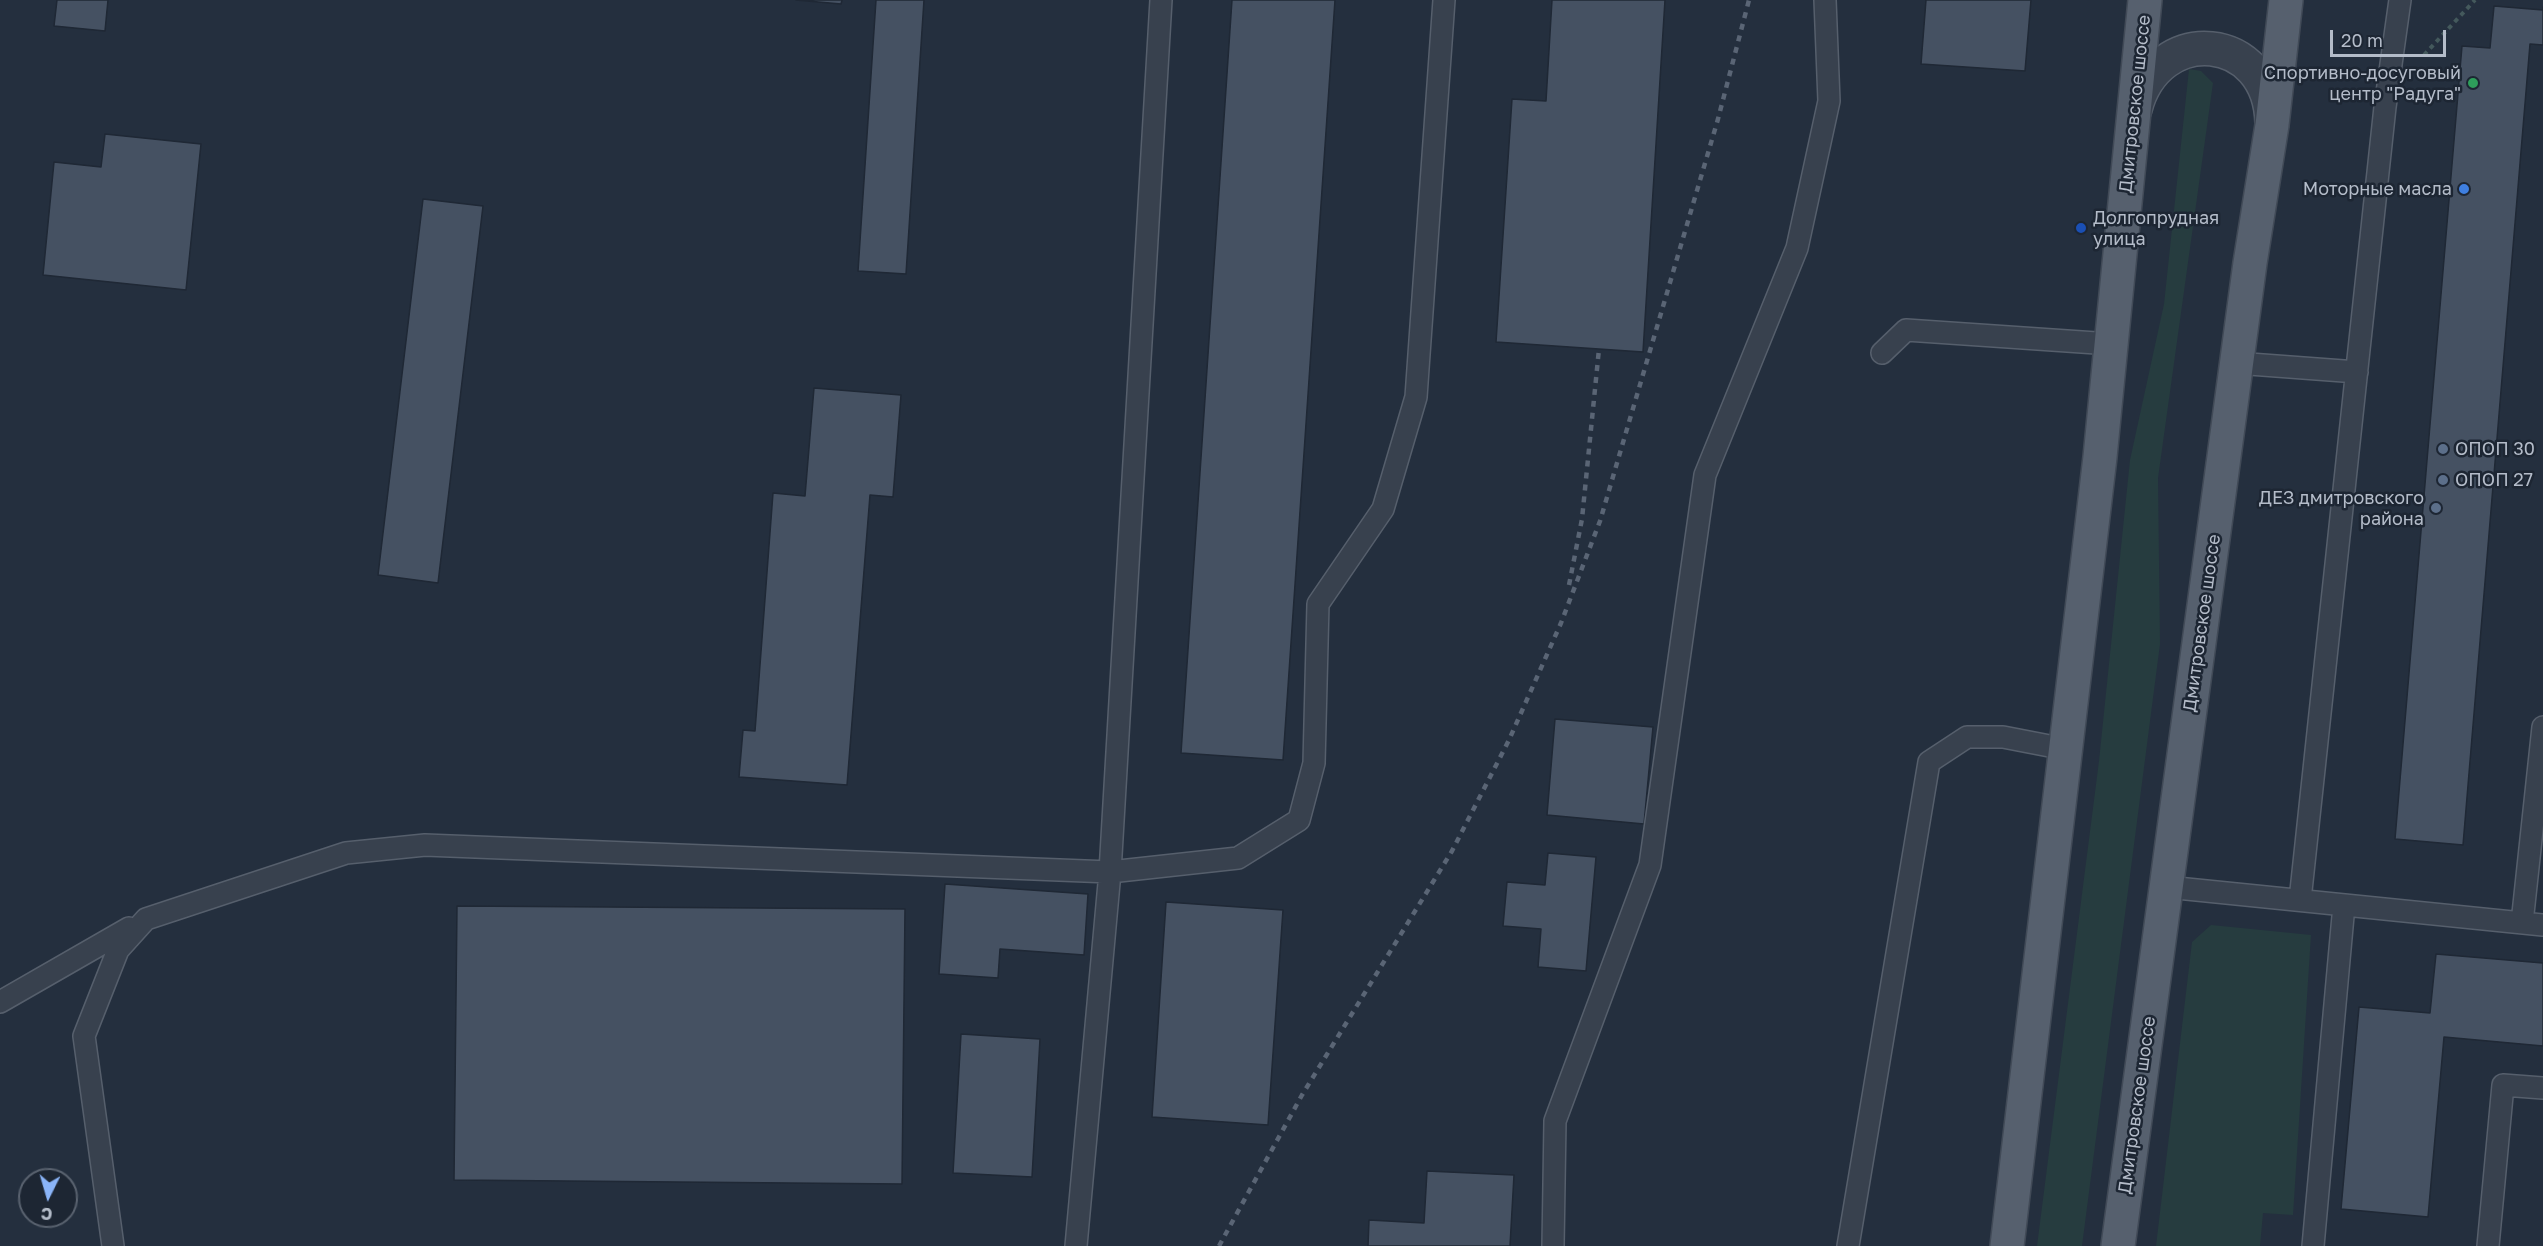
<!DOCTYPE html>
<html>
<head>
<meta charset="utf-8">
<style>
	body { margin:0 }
	#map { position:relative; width:2543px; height:1246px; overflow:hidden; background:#242f3e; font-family:"Golos Text",sans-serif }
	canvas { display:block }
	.north { position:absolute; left:18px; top:1168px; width:60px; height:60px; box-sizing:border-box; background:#1d2633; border:2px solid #59626f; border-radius:50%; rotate:185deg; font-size:16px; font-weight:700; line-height:24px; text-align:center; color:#b4bcc9 }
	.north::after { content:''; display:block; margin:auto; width:21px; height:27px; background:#8ab4f8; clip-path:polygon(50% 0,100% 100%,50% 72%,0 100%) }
	.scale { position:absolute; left:2330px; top:30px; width:116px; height:27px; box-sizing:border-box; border:3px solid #b4bcc9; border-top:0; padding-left:8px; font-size:18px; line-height:21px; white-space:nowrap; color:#b4bcc9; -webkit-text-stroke:4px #1d2633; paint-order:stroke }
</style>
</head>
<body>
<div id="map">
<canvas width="2543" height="1246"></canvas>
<div class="north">С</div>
<div class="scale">20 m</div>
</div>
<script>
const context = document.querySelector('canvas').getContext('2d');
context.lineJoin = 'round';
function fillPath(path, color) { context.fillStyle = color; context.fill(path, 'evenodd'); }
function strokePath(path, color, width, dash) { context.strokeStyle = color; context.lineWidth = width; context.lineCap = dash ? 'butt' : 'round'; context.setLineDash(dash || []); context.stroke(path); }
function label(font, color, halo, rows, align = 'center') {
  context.font = font + ' "Golos Text",sans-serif'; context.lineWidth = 5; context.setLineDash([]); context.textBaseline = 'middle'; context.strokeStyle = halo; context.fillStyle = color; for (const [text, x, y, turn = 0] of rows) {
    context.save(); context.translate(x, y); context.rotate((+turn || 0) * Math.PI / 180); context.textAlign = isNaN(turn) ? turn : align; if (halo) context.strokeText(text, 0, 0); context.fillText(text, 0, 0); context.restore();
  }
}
const green = new Path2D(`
	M2189,69L2201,71L2213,83L2158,478L2160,644L2082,1246H2037L2099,761L2130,460L2164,304Z
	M2211,925L2311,935L2293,1215L2263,1213L2260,1246H2156L2192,942Z`);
const building = new Path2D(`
	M57,0H108L105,31L54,26Z
	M796,0H842L841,4Z
	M876,0H924L906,274L858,271Z
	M1232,0H1335L1283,760L1181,753Z
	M1552,0H1665L1643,352L1496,342L1512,99L1546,101Z
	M1926,0H2031L2025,71L1921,64Z
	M2494,6L2543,10V7V45L2530,44L2463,845L2395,839L2462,46L2490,48Z
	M105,134L201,144L186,290L43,275L54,162L101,167Z
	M423,199L483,206L438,583L378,575Z
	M814,388L901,395L893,497L870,495L847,785L739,777L743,730L755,731L773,493L805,496Z
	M1555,719L1653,727L1644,824L1547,815Z
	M1548,853L1596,857L1586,971L1538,967L1541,929L1503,926L1507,882L1545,885Z
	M945,884L1088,894L1084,955L1000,949L998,978L939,974Z
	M1166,902L1283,910L1268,1125L1152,1117Z
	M457,906L905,909L902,1184L454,1180Z
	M2436,954L2543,963V1046L2444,1037L2428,1217L2341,1209L2359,1007L2430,1013Z
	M961,1034L1040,1039L1032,1177L953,1173Z
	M1427,1171L1514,1175L1510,1246H1368L1369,1220L1424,1223Z`);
const path = new Path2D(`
	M2424,55L2475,0`);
const service = new Path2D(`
	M1882,353L1906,330L2111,344
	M2236,363L2357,372
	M2167,887L2543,925
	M2300,900L2385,107L2400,0
	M2522,923L2543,727
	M0,1002L129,928
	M113,1246L84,1036L118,950L146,919L346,853L425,845L1110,872L1238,858L1299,820L1314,763L1318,604L1383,509L1416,397L1444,0
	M1076,1246L1110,872L1161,0
	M1553,1246L1555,1121L1650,865L1705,475L1797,248L1829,101L1825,0
	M1848,1246L1929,762L1967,737H2003L2065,749
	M2313,1246L2344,905
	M2488,1246L2503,1085L2543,1088`);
const tertiary = new Path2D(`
	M2135,109C2158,21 2270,32 2272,123`);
const primary = new Path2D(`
	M2007,1246L2100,457L2145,0
	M2118,1246L2250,263L2272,125L2286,0`);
const rail = new Path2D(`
	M1569,585L1582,519L1599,349
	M1219,1246L1302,1095L1452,851L1509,740L1561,623L1600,521L1718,119L1749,0`);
const markers = [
	[2473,83,6,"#2e9e5b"],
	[2464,189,6,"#3f7fe0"],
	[2081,228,6,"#1a4fb4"],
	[2443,449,6,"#5c6f8a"],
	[2443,480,6,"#5c6f8a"],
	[2436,508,6,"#5c6f8a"]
];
const poiNames = [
	["Спортивно-досуговый",2461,73],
	["центр \"Радуга\"",2461,94],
	["Моторные масла",2452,189],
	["Долгопрудная",2093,218,"left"],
	["улица",2093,239,"left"],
	["ОПОП 30",2455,449,"left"],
	["ОПОП 27",2455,480,"left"],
	["ДЕЗ дмитровского",2424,498],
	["района",2424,519]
];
const streetNames = [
	["Дмитровское шоссе",2135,104,-84],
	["Дмитровское шоссе",2202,623,-82],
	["Дмитровское шоссе",2137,1105,-82]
];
fillPath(green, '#263c3f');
fillPath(building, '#455162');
strokePath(building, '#1f2835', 1.5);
strokePath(service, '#565f6c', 24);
strokePath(tertiary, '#565f6c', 36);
strokePath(primary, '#414a57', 36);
strokePath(path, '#44595c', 4, [4.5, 4.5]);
strokePath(service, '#38414e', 21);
strokePath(tertiary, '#38414e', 33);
strokePath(primary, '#56606e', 33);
strokePath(rail, '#5a6575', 4.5, [6, 6]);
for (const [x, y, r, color] of markers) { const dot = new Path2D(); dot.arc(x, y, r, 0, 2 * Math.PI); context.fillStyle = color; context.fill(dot); strokePath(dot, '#1d2633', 2); }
label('18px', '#b4bcc9', '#1d2633', poiNames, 'right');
label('18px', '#b4bcc9', '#1d2633', streetNames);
</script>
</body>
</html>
